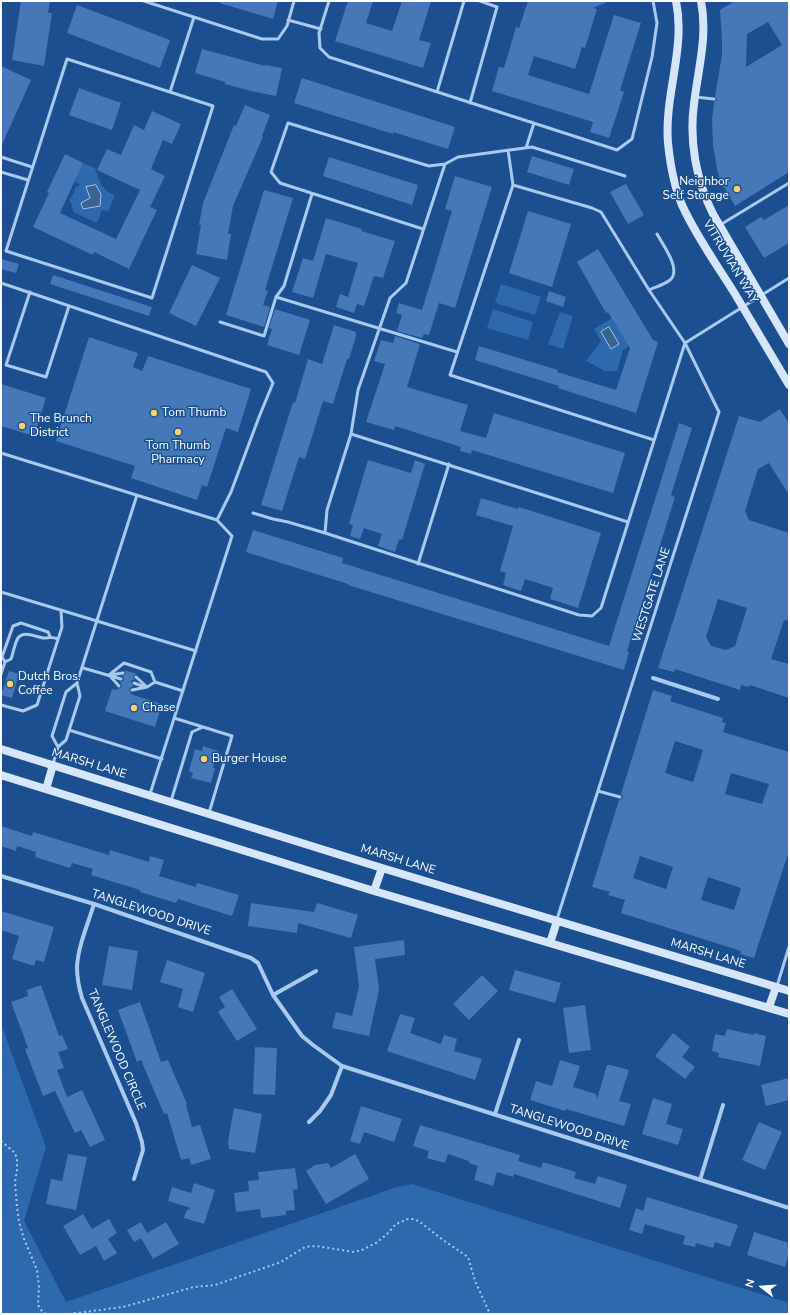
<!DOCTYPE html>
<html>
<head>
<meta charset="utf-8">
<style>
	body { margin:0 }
	#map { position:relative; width:790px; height:1315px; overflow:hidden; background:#1b4f8f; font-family:"Nunito Sans",sans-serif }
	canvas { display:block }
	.frame { position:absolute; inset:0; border:2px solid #fff; pointer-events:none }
	.north { position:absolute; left:742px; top:1267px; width:40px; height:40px; -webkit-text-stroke:3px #1b4f8f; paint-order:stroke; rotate:287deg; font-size:11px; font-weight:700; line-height:16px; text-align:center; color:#fff }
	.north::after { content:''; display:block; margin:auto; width:14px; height:18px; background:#fff; clip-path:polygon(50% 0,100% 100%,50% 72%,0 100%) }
</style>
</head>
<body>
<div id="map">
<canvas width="790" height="1315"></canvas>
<div class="frame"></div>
<div class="north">N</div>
</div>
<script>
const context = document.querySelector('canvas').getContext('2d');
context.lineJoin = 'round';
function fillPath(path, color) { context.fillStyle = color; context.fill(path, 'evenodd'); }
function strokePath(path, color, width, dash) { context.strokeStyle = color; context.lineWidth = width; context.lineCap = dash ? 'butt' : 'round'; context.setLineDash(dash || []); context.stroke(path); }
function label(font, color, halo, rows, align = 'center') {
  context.font = font + ' "Nunito Sans",sans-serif'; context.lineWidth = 3; context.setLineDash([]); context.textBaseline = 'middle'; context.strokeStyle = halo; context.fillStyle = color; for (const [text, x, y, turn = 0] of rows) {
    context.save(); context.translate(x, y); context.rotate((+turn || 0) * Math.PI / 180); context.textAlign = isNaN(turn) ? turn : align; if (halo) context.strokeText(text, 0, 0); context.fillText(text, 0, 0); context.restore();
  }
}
const green = new Path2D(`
	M83,163L95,168C99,180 102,191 115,195L108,212L102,210L97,223L73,212L72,205L69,200L74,193L75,188L80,185L75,181Z
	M501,284L541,297L535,315L495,303Z
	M493,309L533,322L528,340L487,328Z
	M560,312L573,316L563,349L548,344Z
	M612,318L629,346L623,350L617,371H605L586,361L601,341L594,329Z
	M1,1024L46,1147L24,1221L66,1302L397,1187L412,1184L789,1303V1314H1Z`);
const water = new Path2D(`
	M96,185L101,194L100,206L83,209L81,203L90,198L86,187Z
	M609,327L619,344L611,349L601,332Z`);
const building = new Path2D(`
	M21,1H50L48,13H52L44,66L12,60Z
	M220,1H278L273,19L220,3Z
	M348,1H373L366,23L392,31L402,1H431L419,40L431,43L423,68L335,41Z
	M528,1H607V2L593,8L597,9L585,48L582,47L575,69L534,56L528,75L589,94L614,15L641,23L620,90L624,92L609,138L590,132L593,122L492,91L499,67L504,68L516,27L519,28Z
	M735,1H789V172L735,206L720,180L717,169L713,145L712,120L714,102L717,100L715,96L722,55V40L720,10ZM768,22L782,45L746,67L747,34Z
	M77,5L170,40L160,68L67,33Z
	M202,49L265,66V65L282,68L276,96L251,91L225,84V82L195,73Z
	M1,66L31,80L1,147Z
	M302,78L455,127L448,149L393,132V134L294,103Z
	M79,88L121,103L112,130L69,115Z
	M245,105L270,115L262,136L263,137L233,206L228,234H231L227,260L196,254L201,225H199L203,203L234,125L236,126Z
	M152,111L181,124L172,144L163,140L151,169L165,176L150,207L157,210L129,269L94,252L93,255L33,227L49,193L47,192L65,154L83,163L60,213L116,239L140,190L97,170L107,149L121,155L134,125L144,130Z
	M532,156L574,169L569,185L527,172Z
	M329,157L418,185L412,205L323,176Z
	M455,176L492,187L455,308L439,303L429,335L424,334L422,338L397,331L402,315L396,313L399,303L422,310L452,211L445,209Z
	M626,184L644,215L628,224L610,192Z
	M264,190L293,198L265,290L268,291L263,305L270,307L264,327L226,315Z
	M789,205V243L764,258L745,227L761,217L764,220Z
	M528,211L571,224L552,287L509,273Z
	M326,218L362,229L361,231L395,241L383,278L374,276L364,306L357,304L354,313L336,307L340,294L348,297L358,263L326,254L313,298L292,292L303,258L313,261Z
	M598,249L653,340L658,342L636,413L558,388L559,386L475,360L479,346L558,370L557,372L616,390L630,348L608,312L606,313L577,262Z
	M1,259L19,264L16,273L1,269Z
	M192,265L220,278L196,326L169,313Z
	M53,275L152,307L149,316L50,284Z
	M549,291L566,297L563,307L546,301Z
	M275,309L310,320L299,355L267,345L272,329L269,328Z
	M334,325L356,332V336L349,359H347L333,404L323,401L305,459L299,457L282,511L261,505L293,402L295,403L308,359L322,364Z
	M395,336L420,344L407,387L468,405L460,431L486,438L494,413L625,453L613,493L472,450L471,454L460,451L461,447L395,426L394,430L366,422L385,364L374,361L381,340L393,343Z
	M89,337L138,353L133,367L142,371L148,356L251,389L238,432L226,428L207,487L202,485L197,500L131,478L135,466L56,441Z
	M1,384L46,398L34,436L1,426Z
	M780,409L789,424V495L769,463L758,469L745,511L749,520L789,533V621L784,620L771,659L789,664V698L750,685L749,687L741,685L740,690L675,669L674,672L658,668L739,416L760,422ZM718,599L747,608L735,646L726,650L711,646L706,637Z
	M679,423L692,428L671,495L675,497L627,651L629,652L624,670L348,585V584L246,552L253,530L343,558L342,563L609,646Z
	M368,460L411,473L415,460L425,464L402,540L399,539L395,552L378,546L382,534L364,528L360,539L350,536L353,525L349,524Z
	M481,498L518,509L519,507L601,533L578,608L550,599L553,588L525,579L521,591L503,585L506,573L500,571L513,526L476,515Z
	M124,670L137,674L133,676L135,680H132L131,682L133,686L129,689L131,693L130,694L162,704L155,727L105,711L112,689L117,690L118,689L122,687L120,682L123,681L124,678L122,676L126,674Z
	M9,671L19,674L12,698L1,695Z
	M653,690L672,696L670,701L723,718L722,722L726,723L723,732L789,752V851L754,958L740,954L741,951L621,913L625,900L608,895L610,892L592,887L619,800L623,798V796L621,794ZM675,741L703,750L693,782L665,773ZM731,773L769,784L762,804L725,794ZM640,856L673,867L666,889L633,878ZM708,877L741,888L734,910L701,900Z
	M203,746L218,751L213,768H215L211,783L191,778L193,773L189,771L195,749L202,751Z
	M1,826L32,836L33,832L109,855L110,850L149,862L150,856L164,860L159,876L196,887L197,883L239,895L232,916L178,899L176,903L140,892V890L91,875L93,869L72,863L70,868L35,857L36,852L17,846L16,851L1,846Z
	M251,903L314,912L317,903L358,915L351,938L298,923L297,933L248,926Z
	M1,911L54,927L44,962L36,960L34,966L12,959L19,936L1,930Z
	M404,940L405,955L375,959L379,990L369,1036L332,1028L336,1012L352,1016L359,986L354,947Z
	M109,946L138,951L132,990L102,985Z
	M167,960L205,973L193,1012L178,1007L183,989L160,982Z
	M515,970L561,983L555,1003L509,990Z
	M482,975L498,991L469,1020L453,1004Z
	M41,985L59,1036L62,1035L68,1049L58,1052L64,1068L57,1070L67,1097L82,1090L105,1140L90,1147L81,1130L75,1133L55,1091L43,1096L25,1049L28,1048L11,1002L28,996L27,990Z
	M232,989L257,1029L237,1041L218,1012L225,1007L219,997Z
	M140,1002L161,1062L168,1060L187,1104L186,1105L192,1127L200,1125L211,1159L191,1165L189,1158L181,1160L167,1113L164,1114L141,1060L137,1062L118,1010Z
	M585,1005L591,1050L569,1053L563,1008Z
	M400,1014L415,1018L410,1033L441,1044L444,1035L457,1039L454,1051L482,1059L475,1080L387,1051Z
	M727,1029L754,1035V1033L766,1036L760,1066L718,1057L719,1053L712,1051L715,1034L725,1036Z
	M673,1033L690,1047L682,1057L695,1067L685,1079L655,1056Z
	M255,1047L277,1048L275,1095L253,1094Z
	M560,1060L580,1066L573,1087L596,1094L597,1099L607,1065H611L629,1070L619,1101L631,1104L624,1126L566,1109L565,1111L530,1100L536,1081L552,1086Z
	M789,1078V1100L766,1106L761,1085Z
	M653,1098L672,1104L666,1124L683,1129L678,1145L642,1134Z
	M361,1106L402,1119L394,1142L364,1132L360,1144L350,1141Z
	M234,1108L262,1114L255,1153L229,1149L228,1141Z
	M759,1122L782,1132L765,1170L742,1160Z
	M420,1125L520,1155L518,1161L541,1168L543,1162L576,1172L574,1178L595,1184L598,1176L627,1185L620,1208L514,1174L513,1177L497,1172L493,1186L474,1180L478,1166L469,1163V1161L448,1154L445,1163L427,1158L429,1151L413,1146Z
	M68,1154L87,1157L76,1210L46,1204L51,1179L62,1181Z
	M355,1154L369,1179L326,1204L306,1171L315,1165L328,1163L331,1168Z
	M295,1168L298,1189L293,1190L295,1210L286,1211V1215L261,1218L260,1209L236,1212L234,1193L249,1191L248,1181L259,1180L258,1172Z
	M194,1183L215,1190L204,1224L184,1218L186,1211L191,1208L168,1201L172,1187L191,1193Z
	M647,1197L738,1225L730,1247L715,1242L713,1248L696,1243L695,1247L683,1244L685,1236L645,1224L642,1234L629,1230L636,1208L643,1211Z
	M83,1214L92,1229L109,1219L117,1233L108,1239L117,1253L104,1261L96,1246L80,1255L63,1226Z
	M141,1222L147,1233L166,1222L179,1244L153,1259L141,1238L134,1242L127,1230Z
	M754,1232L789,1243V1253L785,1267L747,1255Z`);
const path = new Path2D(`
	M1,1141L14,1152L17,1158V1170L15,1182L17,1207L19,1222L24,1239L37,1270L39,1287L38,1305L43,1313L47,1314
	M69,1314L123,1307L194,1287L215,1285L281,1262L305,1247L316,1246L354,1252L362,1250L376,1243L386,1235L396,1224L408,1219H414L420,1222L443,1240L468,1257L475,1281L490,1314`);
const lane = new Path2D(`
	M144,1L262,39H278L287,26L294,1
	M329,1L319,33L320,48L329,57L617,150L632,139L652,57L657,23L653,1
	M288,20L321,29
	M170,92L213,106L152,298L6,251L67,59L170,92L194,17
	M437,92L464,1
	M695,97L714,99
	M470,103L497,7L480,1
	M526,148L534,123
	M508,150L513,185L450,375L654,440
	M1,157L32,167
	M1,172L28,180
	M720,225L789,183
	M423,229L280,183L271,172L288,123L429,166L445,164L458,157L532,147L625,176
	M1,283L266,372L273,383L259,417L231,492L217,520
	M649,290C655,287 664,285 670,280C682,270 663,245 657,234
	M30,292L6,365L46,377L69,306
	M276,297L284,286L312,194
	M220,322L264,336L276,297L457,352
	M351,434L628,522
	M1,453L217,520L232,536L150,794
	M253,513L273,519L288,522L325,533L579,615L592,616L601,608L685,343L649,290L601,212L592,208L513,185
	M325,533L327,510L351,434L358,390L390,298L406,283L445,164
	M418,564L449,464
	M1,592L196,651
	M5,662L11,659C13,654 15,642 18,638C25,629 38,639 46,638C51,637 53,637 58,639
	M83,668L121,679
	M1,674L5,662L2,657L13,626L21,623L48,632L50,636
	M109,675L124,663L151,672L155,682L183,691
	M110,675L123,673
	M110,676L119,686
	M136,677L147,687
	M134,683L145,687
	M132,690L147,687L155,682
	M1,705L23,711L37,705L62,627L61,611
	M174,718L203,727
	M69,730L162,759
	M58,747L52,736L66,692L77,683
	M53,764L58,747L66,740L80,696L77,683L137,495
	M598,791L620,797
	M171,801L192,732L203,727L232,736L209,813
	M557,919L719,412L685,343L789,278
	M777,986L789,947`);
const street = new Path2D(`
	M653,678L718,699
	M1,876L94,904L251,958L258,963L273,995L302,1036L313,1045L342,1066L789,1208
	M94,904C88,924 78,946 77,967C77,978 79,988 82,998L136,1123L142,1142L143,1150L134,1179
	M273,995L316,971
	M495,1114L519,1040
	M309,1122L320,1111L331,1095L342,1066
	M700,1180L723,1105`);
const secondary = new Path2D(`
	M676,1C686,49 664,95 668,143C670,163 674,186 682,205C696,236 717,265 735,294C753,324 771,355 789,385
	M701,1C708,36 698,69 694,104C689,141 696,180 713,214L789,344
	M1,749L382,868L789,991
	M1,775L374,891L789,1014
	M46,789L53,765
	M374,891L382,868
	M550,943L557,921
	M769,1007L776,987`);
const markers = [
	[737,189,4,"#ffd166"],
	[154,413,4,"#ffd166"],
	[22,426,4,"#ffd166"],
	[178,432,4,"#ffd166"],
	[10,684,4,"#ffd166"],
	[134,708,4,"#ffd166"],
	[204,759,4,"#ffd166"]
];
const poiNames = [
	["Neighbor",729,182,"right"],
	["Self Storage",729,196,"right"],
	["Tom Thumb",162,413],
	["The Brunch",30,419],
	["District",30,433],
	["Tom Thumb",178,446,"center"],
	["Pharmacy",178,460,"center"],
	["Dutch Bros.",18,677],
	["Coffee",18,691],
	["Chase",142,708],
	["Burger House",212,759]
];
const streetNames = [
	["VITRUVIAN WAY",730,262,59],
	["WESTGATE LANE",652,595,-72],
	["MARSH LANE",89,764,17],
	["MARSH LANE",398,860,17],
	["TANGLEWOOD DRIVE",151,913,18],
	["MARSH LANE",708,954,17],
	["TANGLEWOOD CIRCLE",116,1050,67],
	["TANGLEWOOD DRIVE",569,1128,18]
];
fillPath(green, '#2e69ad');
fillPath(water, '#3c6290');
strokePath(water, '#9cc4f0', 1);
fillPath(building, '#4478b7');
strokePath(path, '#a9c9ee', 2, [2, 3]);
strokePath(lane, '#a9c9ee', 3);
strokePath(street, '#a9c9ee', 4);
strokePath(secondary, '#d6e6fa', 8);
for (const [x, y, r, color] of markers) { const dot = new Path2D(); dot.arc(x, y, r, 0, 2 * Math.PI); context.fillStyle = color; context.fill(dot); strokePath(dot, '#1b4f8f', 1.5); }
label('12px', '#fff', '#1b4f8f', poiNames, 'left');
label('12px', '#fff', '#1b4f8f', streetNames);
</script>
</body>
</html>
